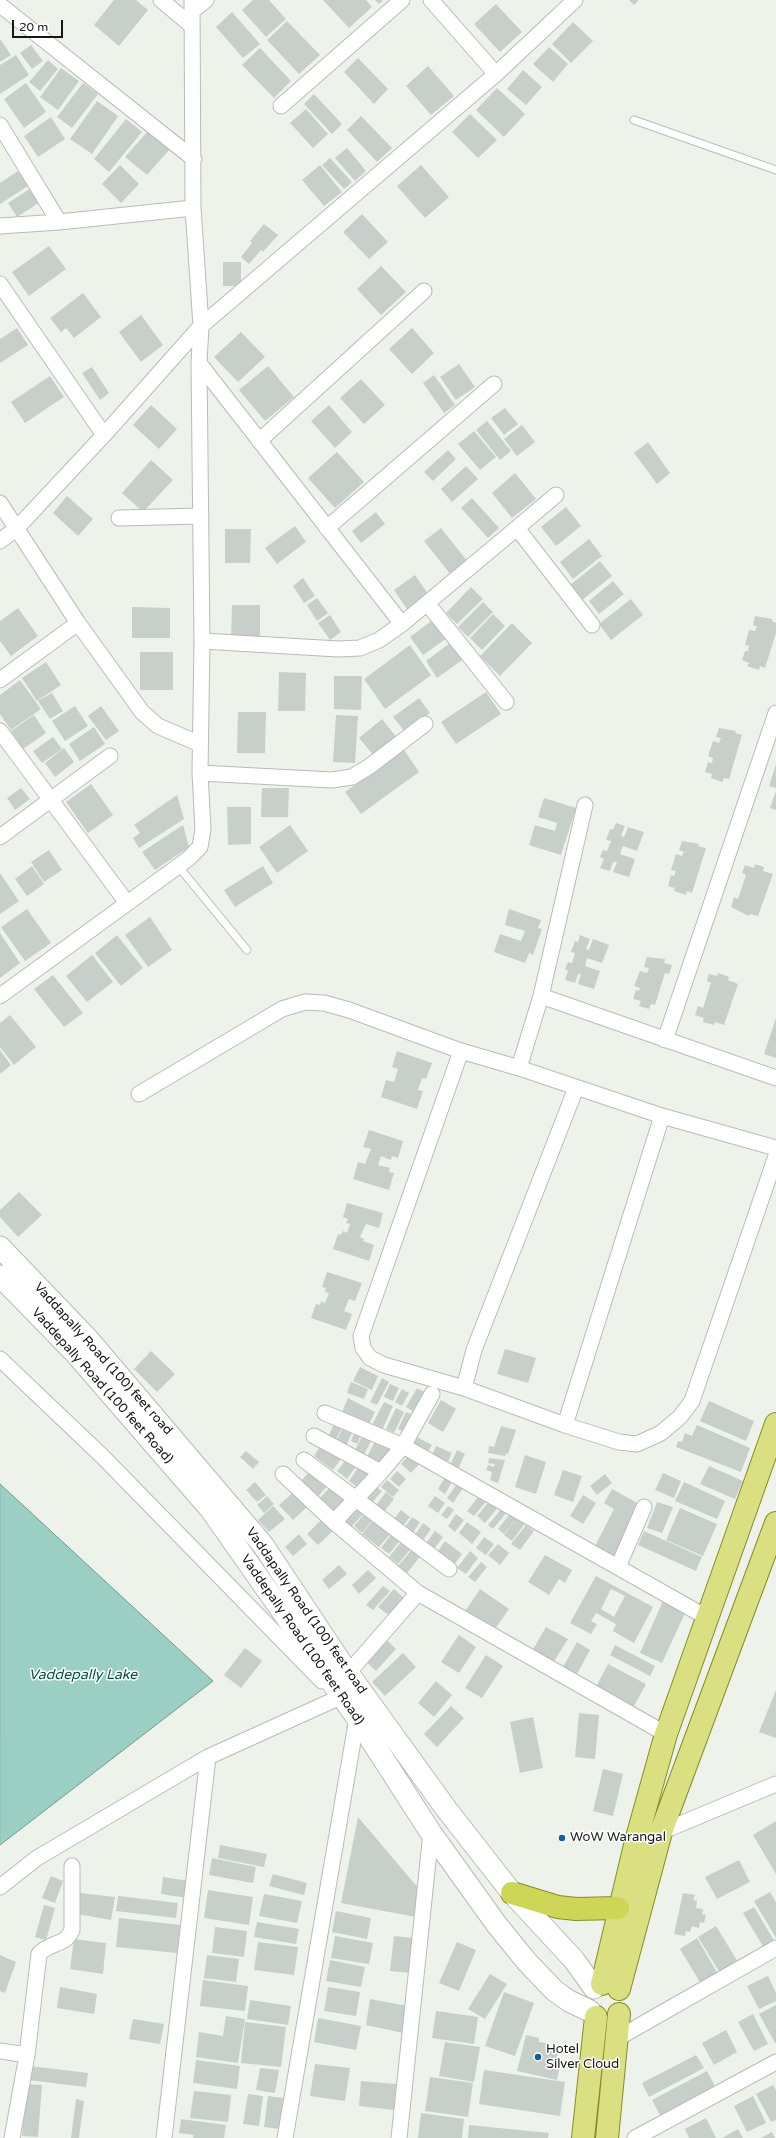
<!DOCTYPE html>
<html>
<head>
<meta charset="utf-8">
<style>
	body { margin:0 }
	#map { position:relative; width:776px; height:2138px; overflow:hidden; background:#edf3eb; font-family:"Varela Round",sans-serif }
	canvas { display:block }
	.scale { position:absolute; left:12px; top:20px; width:51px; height:18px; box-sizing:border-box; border:2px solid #151714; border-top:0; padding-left:5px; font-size:12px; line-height:14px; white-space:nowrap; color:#151714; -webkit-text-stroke:3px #fff; paint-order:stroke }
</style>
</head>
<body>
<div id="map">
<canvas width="776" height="2138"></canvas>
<div class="scale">20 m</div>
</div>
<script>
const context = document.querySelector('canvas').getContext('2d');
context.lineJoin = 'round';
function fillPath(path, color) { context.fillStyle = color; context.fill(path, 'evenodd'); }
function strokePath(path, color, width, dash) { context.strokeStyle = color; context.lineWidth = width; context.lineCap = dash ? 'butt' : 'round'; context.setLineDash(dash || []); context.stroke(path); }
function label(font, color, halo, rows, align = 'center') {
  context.font = font + ' "Varela Round",sans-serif'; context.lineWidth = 3; context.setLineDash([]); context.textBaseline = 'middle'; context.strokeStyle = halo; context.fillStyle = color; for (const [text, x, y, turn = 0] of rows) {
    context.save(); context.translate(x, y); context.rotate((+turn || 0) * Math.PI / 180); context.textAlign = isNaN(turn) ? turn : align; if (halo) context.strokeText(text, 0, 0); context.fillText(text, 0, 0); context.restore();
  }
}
const water = new Path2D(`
	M0,1484L213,1681L0,1845Z`);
const building = new Path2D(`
	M114,0H136L148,10L119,46L94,25Z
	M253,0H269L286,19L266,37L242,10Z
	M323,0H366L372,7L349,28Z
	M375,0H383L379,4Z
	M629,0H639L634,5Z
	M496,4L522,32L500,52L474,24Z
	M232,12L260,44L243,58L216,27Z
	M287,21L320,55L299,74L267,40Z
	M573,22L593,41L571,63L552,44Z
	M0,39L11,55L0,62Z
	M31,45L43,61L32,69L20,53Z
	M549,47L568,64L553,82L533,64Z
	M260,48L291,81L274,98L242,65Z
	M16,55L29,75L0,94V65Z
	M358,58L388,89L374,104L344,72Z
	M48,60L58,69L40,91L29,82Z
	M428,66L454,96L431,115L406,86Z
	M61,68L79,81L58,110L40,97Z
	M523,70L542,87L526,105L507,89Z
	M26,83L46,112L24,128L4,99Z
	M83,83L98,94L72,128L57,117Z
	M497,88L525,114L504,137L476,110Z
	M314,94L342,124L332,134L304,104Z
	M97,101L118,116L92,154L70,139Z
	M306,109L328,134L313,148L290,123Z
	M470,114L497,140L478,158L452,132Z
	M361,116L392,148L377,162L347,130Z
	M51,117L65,139L38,157L24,136Z
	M126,119L142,132L109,172L94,159Z
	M149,130L170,149L147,175L125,157Z
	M347,148L366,171L355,181L335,158Z
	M330,158L352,182L344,189L322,165Z
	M120,165L139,184L121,203L102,184Z
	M320,165L342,192L324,206L302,180Z
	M421,165L449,197L425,218L397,186Z
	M18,171L28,186L0,204V183Z
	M31,188L40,202L17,217L8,203Z
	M362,214L388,242L369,259L343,232Z
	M264,224L278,235L263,252L261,250L249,264L241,257L252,243L250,241Z
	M49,246L66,269L29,296L12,272Z
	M223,262H241V286H223Z
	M381,266L406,292L381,315L357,289Z
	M83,293L101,317L74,338L66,328L61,332L50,318Z
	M141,315L163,345L141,362L119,332Z
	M17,328L28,345L0,363V339Z
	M412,328L434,353L412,374L389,349Z
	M241,332L265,357L238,382L214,357Z
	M459,364L475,387L456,400L440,377Z
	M268,366L294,397L265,421L239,390Z
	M92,367L109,393L100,400L82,373Z
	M434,375L455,405L444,413L423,383Z
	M50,376L64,397L25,423L11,402Z
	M361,379L385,405L364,424L340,398Z
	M151,405L177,429L159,449L133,425Z
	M329,405L352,432L335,448L311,421Z
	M505,408L518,424L504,435L491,418Z
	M487,421L511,451L500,460L476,430Z
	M522,425L535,442L517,456L504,439Z
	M474,431L496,457L480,470L458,444Z
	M648,442L670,473L657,484L634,453Z
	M448,450L456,459L433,481L424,472Z
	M337,452L364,482L335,508L308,478Z
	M151,460L173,480L143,512L122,493Z
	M466,466L478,479L452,502L441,489Z
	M515,473L536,499L512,518L492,493Z
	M67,496L93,519L78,536L53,513Z
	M472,498L499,528L488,538L461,508Z
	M566,507L581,526L556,546L541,527Z
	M376,512L385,524L361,543L352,531Z
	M295,526L306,542L277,564L265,548Z
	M441,528L468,562L451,575L424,541Z
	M225,529H251L250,563H225Z
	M589,539L602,556L573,579L560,562Z
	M600,561L612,576L582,600L570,585Z
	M415,575L428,594L407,609L394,590Z
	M303,578L315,596L304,603L293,586Z
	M613,581L624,594L599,614L589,601Z
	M471,587L483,599L457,624L446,613Z
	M317,598L328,613L317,621L307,605Z
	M631,599L643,615L611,640L599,624Z
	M483,602L493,612L468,637L458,627Z
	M232,605H260V638H231Z
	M132,607L170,608V638H132Z
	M18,608L38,636L11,656L0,641V621Z
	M493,614L505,626L482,650L470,638Z
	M330,615L341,632L330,640L318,623Z
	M755,616L772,619V621L776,623V633L765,668L760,666L759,670L747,666L749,663L742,660L745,651H748L749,646L745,645L749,630L755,631L757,627L753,625Z
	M434,619L447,638L423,655L410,637Z
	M512,623L532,643L500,676L480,656Z
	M450,643L462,660L437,678L426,661Z
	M410,645L431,675L385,709L364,679Z
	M140,652H173V690H140Z
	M46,662L61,685L37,701L22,678Z
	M279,672L306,673L305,711H278Z
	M334,676H362L361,710L334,709Z
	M20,680L41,709L11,730L0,714V695Z
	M486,692L501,714L456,744L441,722Z
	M52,693L63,711L50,719L38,701Z
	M419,698L430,713L405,732L393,717Z
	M75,706L88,726L65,741L52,721Z
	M101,706L119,731L106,740L88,716Z
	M238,712H266L265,753H237Z
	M34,715L46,733L23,749L11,731Z
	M336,715L358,716L355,763L333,762Z
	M382,719L398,739L375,757L359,738Z
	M94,727L105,744L80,761L69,744Z
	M719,728L736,731L735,733L742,735L729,779L724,778L722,782L711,778L712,774L705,772L708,762L712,763L713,758L708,756L713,741L719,743L721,738L716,737Z
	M53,737L62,749L42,763L33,751Z
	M64,748L74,762L55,777L45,763Z
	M404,750L419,772L361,814L345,792Z
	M776,764V788L769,786Z
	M91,784L113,815L88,833L66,802Z
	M21,788L30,799L15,810L7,798Z
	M262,788H289L288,817H261Z
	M776,791V810L770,808Z
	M177,795L184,819L139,848L133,838L140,833L134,825Z
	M544,798L576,808L561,855L529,845L535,825L555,831L557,823L538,817Z
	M227,807H251V844L228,845Z
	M616,823L625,826L621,836L624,837L628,827L644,832L637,851L623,846L620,854L635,859L629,877L613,872L617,862H613L610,871L600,868L604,859L600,857L603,850L607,851L611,841L606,840L610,829L613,830Z
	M183,825L189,847L155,870L142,852Z
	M290,825L308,851L277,873L259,847Z
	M682,841L699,844L698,846L706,848L692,893L687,891L686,895L674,891L675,888L668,886L671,875L674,876L676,871L671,870L676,854L682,856L684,852L679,850Z
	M49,850L62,870L44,882L31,862Z
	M755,864L764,867L763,871L773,874L758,916L750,914L749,916L731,907L734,897L738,899L746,875L742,873L745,865L754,868Z
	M32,866L44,884L27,896L15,879Z
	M263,866L273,883L235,907L224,890Z
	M0,873L19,901L0,914Z
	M27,909L51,943L25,961L1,927Z
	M509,909L541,920L538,928L542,929L533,955L529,953L525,963L494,952L500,934L521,941L525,931L505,925Z
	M150,917L172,950L148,967L125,935Z
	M0,933L20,963L0,978Z
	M117,935L143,968L121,986L95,953Z
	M580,935L590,939L586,949L589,950L593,939L609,945L602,963L587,958L585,966L600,971L594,989L578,984L581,974H578L575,983L565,980L568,971L565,969L568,962L572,963L575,953L571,952L575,941L578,942Z
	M92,955L113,982L87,1002L66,976Z
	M647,957L665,959L664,963L672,965L669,974L665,973L655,1005L651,1004L649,1009L639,1006L641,1001L633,999L636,990L639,991L640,988L634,986L640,971L647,973L649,968L644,967Z
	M718,973L729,977L728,980L738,984L724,1025L715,1022L714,1025L703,1022L704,1018L695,1015L698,1006L703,1008L711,983L707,981L709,974L717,976Z
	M53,975L83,1013L64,1027L34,989Z
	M10,1015L36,1047L14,1065L0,1047V1023Z
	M776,1018V1058L764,1054Z
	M0,1050L11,1065L0,1074Z
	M397,1051L432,1063L426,1079L422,1078L418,1090L423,1091L417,1109L381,1097L386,1080L394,1082L398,1069L392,1067Z
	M369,1130L403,1141L398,1158L392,1156L391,1160L381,1156L378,1165L390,1168L389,1172L394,1173L389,1190L353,1179L358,1162L365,1164L371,1149L363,1147Z
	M19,1192L42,1215L18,1237L0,1217V1210Z
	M347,1203L383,1213L379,1228L366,1224L360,1237L364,1239L363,1241L374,1245L369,1261L333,1249L338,1234L341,1235L343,1231L347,1233L350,1224L346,1223L348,1219L343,1217Z
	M327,1272L362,1283L355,1301L349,1299L344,1311L352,1314L346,1330L311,1318L316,1304L320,1305L321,1301L325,1303L329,1293L325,1292L326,1288L322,1287Z
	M505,1349L536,1358L528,1383L497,1374Z
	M151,1351L175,1374L157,1392L134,1369Z
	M360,1367L378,1376L372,1390L353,1381Z
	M382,1378L389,1382L377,1405L370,1402Z
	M351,1382L368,1389L364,1399L347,1393Z
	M390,1384L399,1388L393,1401L384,1397Z
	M417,1388L430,1395L419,1415L406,1407Z
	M402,1389L409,1393L402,1406L395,1402Z
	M348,1398L375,1412L368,1426L342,1412Z
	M441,1400L456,1409L443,1432L428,1423Z
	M709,1401L754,1421L746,1441L700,1421Z
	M384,1402L393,1406L381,1432L371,1427Z
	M396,1408L404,1412L394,1433L386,1429Z
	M406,1412L416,1416L407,1434L398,1429Z
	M335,1422L343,1426L335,1441L328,1437Z
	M697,1425L750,1448L741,1472L676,1447L678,1441L682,1442L685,1433L692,1436Z
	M344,1426L353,1431L346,1446L336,1441Z
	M501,1426L516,1430L508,1454L506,1453L505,1456L488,1453L489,1446L494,1447Z
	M355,1432L361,1435L357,1444L351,1441Z
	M363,1434L372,1439L363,1457L354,1452Z
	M413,1435L432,1445L426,1455L407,1445Z
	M377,1437L395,1446L384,1468L366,1459Z
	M323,1442L343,1456L333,1470L314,1456Z
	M436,1446L452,1453L447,1464L431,1457Z
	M457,1450L465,1454L457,1471L449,1467Z
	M246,1451L259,1462L253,1469L240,1457Z
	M410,1453L421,1462L411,1473L401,1464Z
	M525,1455L546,1462L536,1494L515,1487Z
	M348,1457L358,1464L347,1479L337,1471Z
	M489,1458L505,1460L498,1483L490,1480L492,1472L486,1470L488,1465L494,1467L495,1464L488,1463Z
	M359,1466L371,1474L360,1489L349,1481Z
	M709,1466L743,1481L735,1499L700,1484Z
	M313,1468L330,1483L316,1499L298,1484Z
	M563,1470L582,1476L573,1502L554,1495Z
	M397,1471L406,1479L399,1487L390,1479Z
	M663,1473L681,1481L674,1498L655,1490Z
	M605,1474L612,1483L597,1495L590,1486Z
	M445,1477L452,1482L445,1494L438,1489Z
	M387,1480L399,1490L393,1497L381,1487Z
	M459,1481L465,1485L453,1503L447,1498Z
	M255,1482L266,1495L257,1502L246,1490Z
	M684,1482L725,1501L717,1519L675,1501Z
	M373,1484L382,1491L371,1504L362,1498Z
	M331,1486L348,1501L335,1516L317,1501Z
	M612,1489L639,1504L615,1559L594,1548L614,1509L604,1503Z
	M295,1491L308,1506L293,1520L279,1505Z
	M386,1492L394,1499L383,1513L375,1507Z
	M482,1492L489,1498L474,1516L467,1511Z
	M583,1495L596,1503L583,1524L570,1516Z
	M267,1496L274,1504L264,1513L257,1505Z
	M435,1496L445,1503L438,1513L428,1506Z
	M492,1498L500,1505L485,1523L477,1516Z
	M357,1502L366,1511L351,1527L342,1519Z
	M657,1502L673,1507L662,1533L647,1528Z
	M273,1506L285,1519L269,1532L258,1520Z
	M448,1506L454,1510L447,1519L441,1515Z
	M502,1508L507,1512L493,1529L488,1525Z
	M680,1508L717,1524L703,1556L666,1540Z
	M401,1510L410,1517L399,1531L390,1524Z
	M367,1511L375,1517L362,1533L354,1526Z
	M512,1511L518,1516L504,1534L498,1529Z
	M456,1514L464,1520L455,1532L448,1526Z
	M518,1516L526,1522L512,1541L504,1535Z
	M412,1517L420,1522L411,1536L403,1530Z
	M323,1518L335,1529L318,1545L307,1534Z
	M375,1518L392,1532L379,1547L362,1534Z
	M467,1522L481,1532L472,1544L459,1533Z
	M423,1523L431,1529L421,1543L413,1538Z
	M526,1525L534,1531L520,1550L511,1544Z
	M435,1531L443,1537L432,1552L424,1546Z
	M644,1531L702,1557L696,1571L638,1545Z
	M393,1532L402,1538L389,1554L381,1548Z
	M299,1534L307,1544L293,1556L285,1547Z
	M405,1537L414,1545L398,1564L389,1557Z
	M484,1537L494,1544L486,1555L476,1548Z
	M445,1541L462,1554L453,1566L436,1554Z
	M498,1544L509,1553L500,1565L488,1555Z
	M414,1547L422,1554L407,1573L398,1566Z
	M470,1551L478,1558L466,1574L457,1568Z
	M545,1555L572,1570L565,1583L559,1579L549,1595L528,1582Z
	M481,1562L487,1567L475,1582L468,1577Z
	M339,1565L347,1574L329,1589L322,1580Z
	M368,1570L376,1578L359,1594L352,1585Z
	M596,1576L653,1607L634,1643L613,1631L616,1624L596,1613L591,1621L597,1624L591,1634L570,1623ZM611,1589L625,1596L614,1617L601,1609Z
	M383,1586L390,1591L373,1610L366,1605Z
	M394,1589L406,1600L391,1617L378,1607Z
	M480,1589L509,1609L493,1632L464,1613Z
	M663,1601L686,1611L662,1663L640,1653Z
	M546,1627L568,1639L553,1663L532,1651Z
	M459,1635L476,1647L459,1673L441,1662Z
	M385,1638L396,1649L376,1671L364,1660Z
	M577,1642L590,1650L577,1674L563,1667Z
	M615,1645L655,1666L650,1676L610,1655Z
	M245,1648L262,1661L241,1688L224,1675Z
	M403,1653L416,1667L385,1696L372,1682Z
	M486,1655L503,1666L482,1698L465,1688Z
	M608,1664L646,1684L634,1706L596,1687Z
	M436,1681L452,1695L434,1717L418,1703Z
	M776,1690V1738L759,1732Z
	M451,1706L464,1718L437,1747L424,1734Z
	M579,1713L599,1715L595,1759L575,1757Z
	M533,1717L543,1768L520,1773L510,1722Z
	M603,1769L623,1774L613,1816L593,1811Z
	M358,1817L420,1890L416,1917L341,1903Z
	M776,1821V1874L753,1835Z
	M220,1845L267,1854L264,1867L218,1858Z
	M212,1858L256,1867L253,1883L209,1875Z
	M739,1860L750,1882L717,1899L705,1877Z
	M273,1874L307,1883L304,1895L269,1886Z
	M51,1876L63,1881L55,1903L42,1898Z
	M163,1877L189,1881L187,1898L161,1894Z
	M208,1890L253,1897L249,1925L204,1918Z
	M770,1892L776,1902V1938L754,1901Z
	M80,1893L115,1897L111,1920L77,1914Z
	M683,1893L695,1895L693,1900L697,1901L696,1908L703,1909L702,1914L706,1915L704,1923L700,1922L699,1928L692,1926L690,1932L686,1931L685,1936L674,1934Z
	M264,1894L302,1901L297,1923L259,1916Z
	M118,1896L178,1903L176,1918L116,1911Z
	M44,1905L55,1908L46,1940L35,1937Z
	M754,1907L775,1942L764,1948L743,1913Z
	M336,1911L371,1918L367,1939L332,1932Z
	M119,1918L180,1925L177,1953L116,1947Z
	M257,1922L299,1929L296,1944L254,1937Z
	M716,1926L738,1962L720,1973L698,1937Z
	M215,1927L247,1931L244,1957L212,1953Z
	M335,1936L373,1943L369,1964L331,1958Z
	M394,1936L414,1938L410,1973L390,1971Z
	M697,1938L718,1974L701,1984L680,1949Z
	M74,1939L106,1943L103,1974L70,1969Z
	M258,1942L298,1947L294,1975L254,1970Z
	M457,1942L476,1950L459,1991L439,1983Z
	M0,1955L16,1962L5,1993L0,1991Z
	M207,1955L239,1959L236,1982L204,1978Z
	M330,1960L365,1967L361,1987L326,1981Z
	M490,1974L507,1984L485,2019L468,2009Z
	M768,1976L776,1993V2001L759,2009L747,1986Z
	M203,1980L248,1986L245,2011L200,2006Z
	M60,1987L97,1994L94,2014L57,2008Z
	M328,1987L360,1992L356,2016L324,2011Z
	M504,1992L534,2003L515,2056L485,2046Z
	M370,1999L408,2006L403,2033L366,2025Z
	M250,2000L291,2006L288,2025L247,2019Z
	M776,2005V2042L775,2043L759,2014Z
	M436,2011L478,2017L474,2044L432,2038Z
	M753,2014L768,2044L754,2051L738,2022Z
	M226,2016L245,2019L238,2063L196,2057L199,2032L223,2036L221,2048Z
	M318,2018L361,2026L356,2050L314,2042Z
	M133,2019L164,2024L160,2044L129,2039Z
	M245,2022L286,2027L281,2067L241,2063Z
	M726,2030L737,2052L714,2065L702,2043Z
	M526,2035L539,2038V2042L546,2043L545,2049L558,2053L556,2060L561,2061L557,2080L517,2071Z
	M445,2042L480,2047L474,2082L439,2076Z
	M696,2055L704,2068L649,2097L642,2083Z
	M196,2060L240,2066L237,2089L193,2083Z
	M315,2064L350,2068L345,2101L310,2096Z
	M30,2066L88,2073L86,2087L28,2080Z
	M260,2068L279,2070L275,2093L256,2090Z
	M484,2070L565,2082L560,2116L479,2104Z
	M707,2071L715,2086L660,2115L652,2100Z
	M430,2077L473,2083L468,2117L425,2111Z
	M361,2081L396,2084L394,2110L359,2106Z
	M26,2084L42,2085L38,2137L22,2136Z
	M773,2085L776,2090V2120L771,2122L756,2094Z
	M194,2091L231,2095L228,2122L190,2118Z
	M248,2094L263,2096L259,2126L243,2124Z
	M268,2096L283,2098L279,2129L264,2127Z
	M753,2096L766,2123L747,2132L734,2106Z
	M76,2099L84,2101L79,2138H71Z
	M421,2113L464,2119L462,2138H418Z
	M706,2118L716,2138H689L685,2129Z
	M181,2119L226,2125L224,2138H193L194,2135L179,2133Z
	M469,2125L549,2133L548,2138H468Z
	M738,2129L743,2138H722Z
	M772,2132L775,2138H761Z`);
const service = new Path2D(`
	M634,120L776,170
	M178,866L247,950`);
const minor = new Path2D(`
	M161,0L192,26
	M431,0L496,74
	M0,5L194,159
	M192,11L206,0
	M281,106L402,0
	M0,125L59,222
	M0,226L59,222L193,208
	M0,284L104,435
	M199,363L402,624
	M259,441L424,291
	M0,503L78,623L142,712L158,726L200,744
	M119,518L201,516
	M327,528L494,384
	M517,528L556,495
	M0,541L17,528L104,435L201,326L496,74L575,0
	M427,603L506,702
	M202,641L338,649L360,648L379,640L402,624L517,528L592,625
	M0,680L78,623
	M0,731L127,903
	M200,773L332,780L352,777L370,766L425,724
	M0,837L110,756
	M0,996L188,859L200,847L203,829L200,773L202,641L199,363L201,326L193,208L192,0
	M541,996L776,1078
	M665,1040L776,713
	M461,1051L361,1336L363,1348L370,1358L384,1365L464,1388L565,1425L619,1442L637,1444L661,1433L680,1417L692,1401L776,1156
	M519,1068L541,996L585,805
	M139,1094L282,1009L305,1002L324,1003L349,1010L461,1051L519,1068L662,1116L776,1148
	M0,1359L103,1457L322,1681
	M464,1388L474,1350L576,1088
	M325,1413L403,1446L708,1618
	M565,1425L662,1116
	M314,1436L381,1472
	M304,1460L449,1569
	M283,1474L334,1522L418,1593L666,1734
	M334,1522L381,1472L403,1446L432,1394
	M618,1567L644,1507
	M661,1832L776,1784
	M0,1887L37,1858L208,1757L336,1699L348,1673L418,1593
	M618,2038L776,1948
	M0,2051L27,2055
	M12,2138L27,2055L39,1954C49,1942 66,1946 72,1930V1866
	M164,2138L208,1757
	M285,2138L357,1718
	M399,2138L431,1833
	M635,2138L776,2062`);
const secondary = new Path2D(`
	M0,1247L88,1339L263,1545L348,1673L447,1810L512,1893L574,1960L594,1988
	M0,1276L75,1353L211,1510L357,1718L431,1833L497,1925L527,1962L555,1991L569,2001L590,2011`);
const primary = new Path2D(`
	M602,1984L636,1841L666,1734L776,1424
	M619,1989L661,1832L776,1523
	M583,2138L596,2017
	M607,2138L619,2014`);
const trunk = new Path2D(`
	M512,1893L558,1907L576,1909L618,1908`);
const markers = [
	[562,1838,4,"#175e92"],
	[538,2057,4,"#175e92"]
];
const streetNames = [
	["Vaddapally Road (100) feet road",103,1359,48],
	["Vaddepally Road (100 feet Road)",102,1386,48],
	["Vaddapally Road (100) feet road",306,1611,55],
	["Vaddepally Road (100 feet Road)",302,1640,55]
];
const poiNames = [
	["WoW Warangal",570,1838],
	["Hotel",546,2050],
	["Silver Cloud",546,2065]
];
const waterNames = [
	["Vaddepally Lake",83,1675]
];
fillPath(water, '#9ccfc4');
strokePath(water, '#74988f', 1);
fillPath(building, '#c7cfca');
strokePath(service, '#b7bdb5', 9);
strokePath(minor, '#b7bdb5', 17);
strokePath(secondary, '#b7bdb5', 23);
strokePath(primary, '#858d24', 24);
strokePath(trunk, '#858d24', 24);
strokePath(service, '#fff', 7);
strokePath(minor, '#fff', 15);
strokePath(secondary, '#fff', 21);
strokePath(primary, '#dae081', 22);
strokePath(trunk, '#ced657', 22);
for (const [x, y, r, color] of markers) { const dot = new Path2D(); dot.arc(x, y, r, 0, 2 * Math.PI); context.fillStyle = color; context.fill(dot); strokePath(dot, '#fff', 1.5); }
label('13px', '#151714', '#fff', streetNames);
label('13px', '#151714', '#fff', poiNames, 'left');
label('italic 14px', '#085147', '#fff', waterNames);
</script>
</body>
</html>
